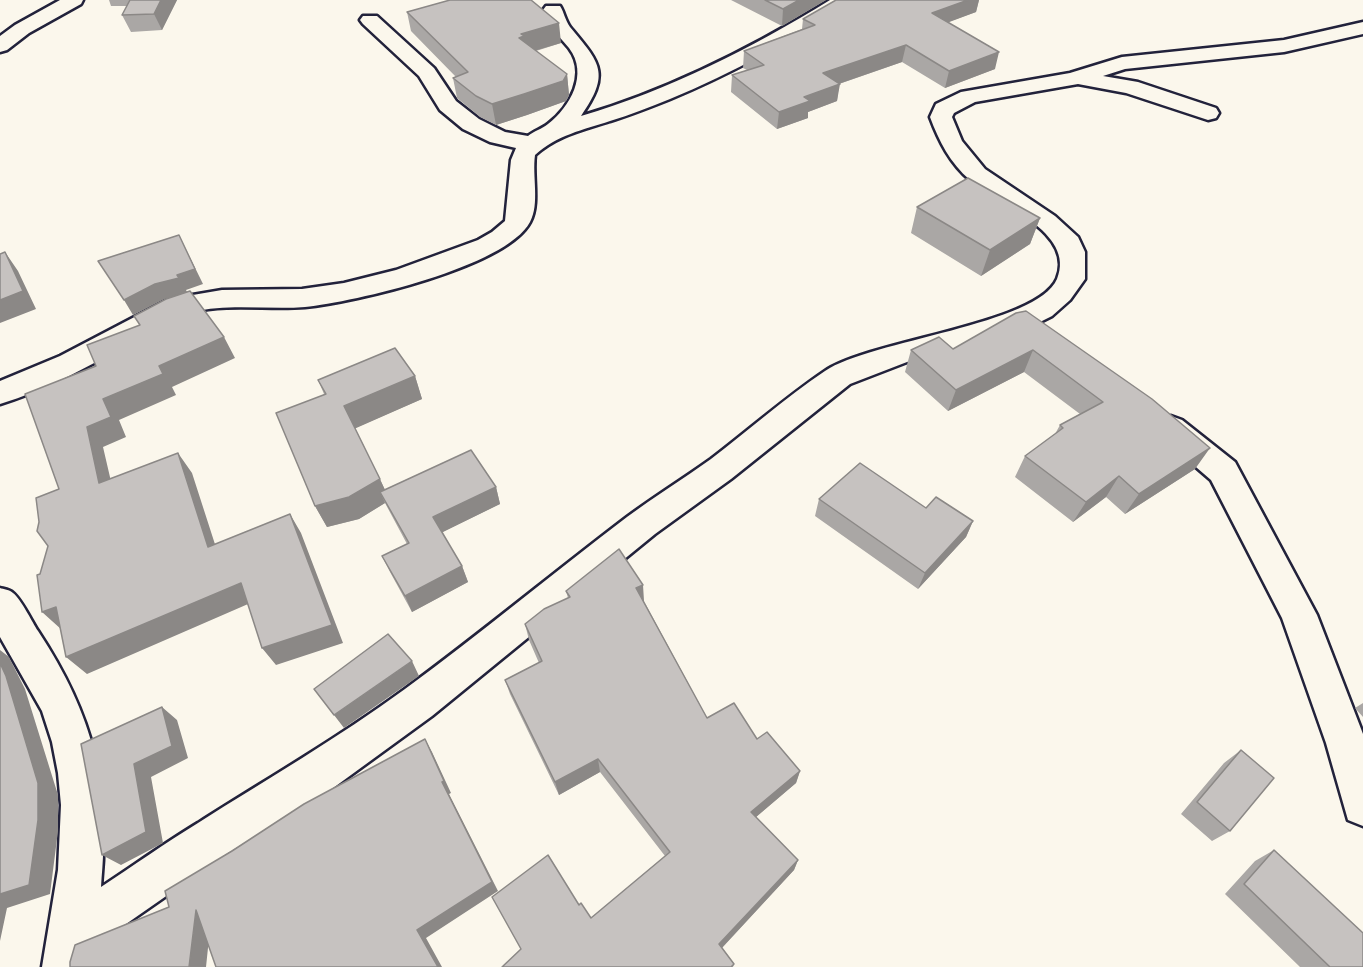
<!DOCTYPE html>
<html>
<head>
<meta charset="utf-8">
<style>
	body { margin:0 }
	canvas { display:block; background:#fbf7ec }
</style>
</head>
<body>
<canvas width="1363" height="967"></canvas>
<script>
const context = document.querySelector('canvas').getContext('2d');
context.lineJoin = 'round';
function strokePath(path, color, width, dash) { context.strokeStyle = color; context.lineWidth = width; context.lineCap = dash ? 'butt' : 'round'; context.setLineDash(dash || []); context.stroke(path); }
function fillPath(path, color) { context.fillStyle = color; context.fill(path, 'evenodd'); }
const minor = new Path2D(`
	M60,0H83L81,4L29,33L7,50L0,52V36L15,25Z
	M830,0H852L850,4C792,40 733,73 670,99C650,107 630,115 610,121C583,130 557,135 535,155C532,176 540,204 530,222C506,267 354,302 305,307C268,310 229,303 192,312C173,318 153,331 136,341C92,364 47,390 0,404V381L60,356L165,301L181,297L222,290L302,289L344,283L396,270L478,240L492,232L505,221L511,160L516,148L490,142L463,129L440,110L419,76L363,24L360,20L363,16H377L434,68L456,101L479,119L505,132L528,136C534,131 542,129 548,124C570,107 589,74 569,48C558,35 548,26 543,10L546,6H560C564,12 565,20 570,27C600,63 611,73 581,116C669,90 752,48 830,0Z
	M1363,22V34L1284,52L1125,69L1103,76L1138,82L1216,108L1219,113L1216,118L1208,120L1126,93L1078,84L975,102L954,113L952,117L962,141L985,169L1055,216L1078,237L1085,252V279L1070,300L1052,316L1032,326L907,362L850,384L731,479L655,534L432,716L329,791L228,853L93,947L90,967H42L58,870L61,805L58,773L52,742L42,711L0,637V588C3,589 10,590 13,593C21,599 32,622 38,631C94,716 111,786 101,887C133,866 165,843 198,823C267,779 338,738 405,689C480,634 552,574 627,517C654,497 683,479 711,459C749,430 785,398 825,371C871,340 1037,325 1057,279C1077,232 997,204 970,180C950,163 939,141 930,117L936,104L961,92L1070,73L1122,57L1284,40Z
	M1171,416L1182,420L1235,462L1317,615L1363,734V826L1348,820L1326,743L1282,618L1211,480L1160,436L1155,428L1160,420Z`);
const wall = new Path2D(`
	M109,0H177L162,30L131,32L122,15L127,6H111Z
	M731,0H826L782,26Z
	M836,0H979L976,12L948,22L995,69L945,88L902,62L839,84L837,101L808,112V118L777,129L731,92L732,75L747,70L743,68L744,51L802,29L803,19Z
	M407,12L561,43L536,51L567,74L569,95L566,101L527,115L496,125L480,117L457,98L453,78L456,77L411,31Z
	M917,207L1040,218L1030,244L981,276L911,233Z
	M1016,313L1195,469L1125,514L1106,497L1073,522L1015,477L1025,456L1055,434L1060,425L1080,414L1024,372L948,411L905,372L911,350L953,349Z
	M415,376L422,399L355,428L385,490L496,487L500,504L442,532L462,566L468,582L412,612L390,572L382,556L407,544L385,503L359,519L327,527L315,506L324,394L318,380Z
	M819,499L973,521L966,537L918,589L815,516Z
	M566,591L644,601L707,718L757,739L800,771L796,783L756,817L798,860L794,870L722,948L734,964L733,967H502L579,905L591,918L665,856L600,772L559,795L510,694L505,680L539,663L529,640L525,624L568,598Z
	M1363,703V717L1355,708Z
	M1241,750L1230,831L1212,841L1181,814L1224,763Z
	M1274,850L1363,967H1300L1225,894L1255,861Z`);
const shadedWall = new Path2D(`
	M161,0H177L162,30L154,14Z
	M799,0H826L782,26L783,9Z
	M968,0H979L976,12L928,30L932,13Z
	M559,23L561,43L527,53L519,38L521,34Z
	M906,45L902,62L821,90L823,73Z
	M999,52L995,69L945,88L949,71Z
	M567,74L569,95L566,101L527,115L496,125L492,104Z
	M840,84L837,101L808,112V118L777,129L779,112L804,97Z
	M1040,218L1030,244L981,276L990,250Z
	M179,235L203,284L186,290L188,294L164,299L133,315L124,300L155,284L177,275Z
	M5,252L18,271L36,309L0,323V300Z
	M224,337L235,358L172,387L176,395L119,420L126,437L103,447L116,503L99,483L87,427L103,399L159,366Z
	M1033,350L1024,372L948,411L956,390Z
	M415,376L422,399L354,429L344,406Z
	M1210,448L1195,469L1125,514L1139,494Z
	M178,453L192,473L222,566L208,547Z
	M1119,476L1106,497L1073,522L1086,502Z
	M380,479L390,501L380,492L385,503L359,519L327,527L315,506Z
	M496,487L500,504L439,534L433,517Z
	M290,514L301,533L343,643L276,665L262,648Z
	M973,521L966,537L918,589L925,573Z
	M462,566L468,582L412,612L405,596Z
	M241,583L255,601L87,674L66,657Z
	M643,585L644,601L637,604L636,588Z
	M56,607L62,630L42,612Z
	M0,650L9,657L25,689L58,795V831L50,894L7,908L0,941Z
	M412,661L419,676L344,728L334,715Z
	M162,707L177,720L188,758L151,777L163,843L121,865L102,855L134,764Z
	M425,739L432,752L451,793L449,794L498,891L426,938L442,967H438L417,930L442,782Z
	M598,759L600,772L559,795L555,782Z
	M800,771L796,783L749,823L751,812Z
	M798,860L794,870L718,952L719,944Z
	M196,910L211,919L206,967H189Z`);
const building = new Path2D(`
	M130,0H161L154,14L122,15Z
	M450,0H531L559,23L521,34L524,36L519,38L567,74L563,81L524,94L492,104L476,96L453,78L468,72L407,12Z
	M765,0H799L783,9Z
	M836,0H968L932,13L999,52L949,71L906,45L823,73L840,84L804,97L810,101L779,112L732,75L764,65L744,51L815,25L803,19Z
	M968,178L1040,218L990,250L917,207Z
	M179,235L195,269L177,275L179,278L155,284L124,300L98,261Z
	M5,252L23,291L0,300V254Z
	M190,291L224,337L159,366L163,374L103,399L111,417L87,427L99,483L178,453L208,547L290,514L332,625L262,648L241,583L66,657L56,607L42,612L37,575L40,574L48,546L37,531L39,522L36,498L59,489L25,394L96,366L87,345L140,325L134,316L166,299Z
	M1026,311L1152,399L1210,448L1139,494L1119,476L1086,502L1025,456L1063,428L1060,425L1103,402L1033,350L956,390L911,350L939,337L953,349L1016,313Z
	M395,348L415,376L344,406L380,479L349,497L315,506L276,413L326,394L318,380Z
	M471,450L496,487L433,517L462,566L405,596L382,556L409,543L380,492Z
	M860,463L926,508L936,497L973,521L925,573L819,499Z
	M619,549L643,585L636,588L707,718L734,703L757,739L767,732L800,771L751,812L798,860L719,944L734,964L731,967H502L521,949L492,897L548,855L579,905L581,903L591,918L670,852L598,759L555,782L505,680L542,661L525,624L544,609L570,597L566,591Z
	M388,634L412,661L334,715L314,689Z
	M0,663L6,676L38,783V820L29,885L0,894Z
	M162,707L172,746L134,764L146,832L102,855L81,744Z
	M425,739L444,781L442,782L492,882L417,930L438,967H216L196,910L189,967H70V962L75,945L169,907L165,891L232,851L304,804Z
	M1241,750L1274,778L1230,831L1197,802Z
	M1274,850L1363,933V967H1330L1244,884Z`);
strokePath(minor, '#22223b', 5);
fillPath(minor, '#fbf7ec');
fillPath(wall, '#aaa7a5');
fillPath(shadedWall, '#8b8886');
fillPath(building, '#c6c2c0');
strokePath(building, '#8b8886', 1.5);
</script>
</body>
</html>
